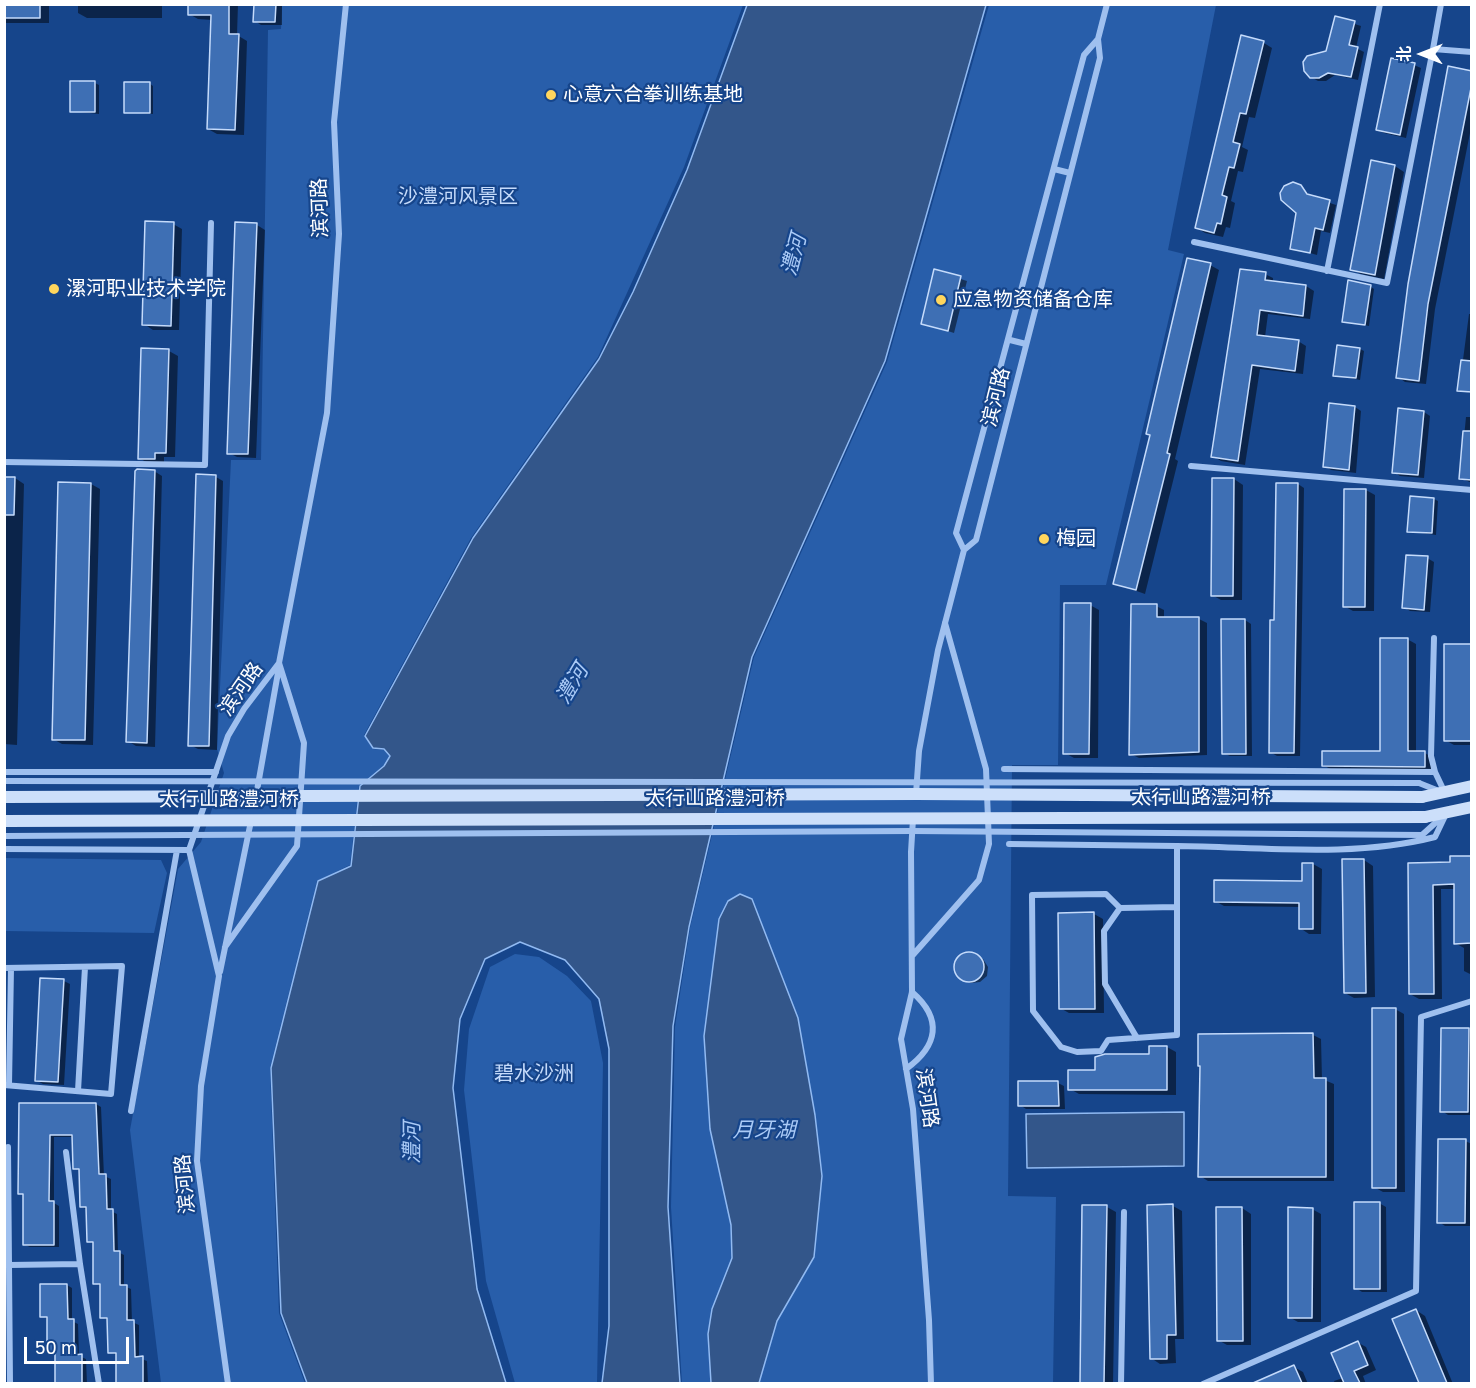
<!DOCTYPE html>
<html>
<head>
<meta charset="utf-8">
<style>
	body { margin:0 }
	#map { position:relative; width:1476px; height:1388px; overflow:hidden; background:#16458b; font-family:"Golos Text","Noto Sans SC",sans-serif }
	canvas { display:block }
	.frame { position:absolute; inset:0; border:6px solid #fff; pointer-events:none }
	.north { position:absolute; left:1392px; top:24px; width:60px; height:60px; -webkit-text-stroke:4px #16458b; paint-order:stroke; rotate:270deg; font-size:16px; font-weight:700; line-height:24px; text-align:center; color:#fff }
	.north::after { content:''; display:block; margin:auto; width:21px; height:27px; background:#fff; clip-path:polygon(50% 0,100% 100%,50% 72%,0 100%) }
	.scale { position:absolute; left:24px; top:1337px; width:105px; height:27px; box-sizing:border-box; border:3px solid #fff; border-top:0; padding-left:8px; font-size:18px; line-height:21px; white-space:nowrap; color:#fff; -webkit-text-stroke:4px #16458b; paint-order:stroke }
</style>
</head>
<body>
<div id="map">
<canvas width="1476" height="1388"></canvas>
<div class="frame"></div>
<div class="north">北</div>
<div class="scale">50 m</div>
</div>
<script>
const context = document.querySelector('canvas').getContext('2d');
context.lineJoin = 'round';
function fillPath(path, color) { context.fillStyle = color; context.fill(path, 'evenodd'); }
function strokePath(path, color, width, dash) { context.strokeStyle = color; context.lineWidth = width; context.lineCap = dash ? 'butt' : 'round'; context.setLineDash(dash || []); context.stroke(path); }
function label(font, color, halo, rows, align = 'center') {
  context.font = font + ' "Golos Text","Noto Sans SC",sans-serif'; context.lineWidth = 4.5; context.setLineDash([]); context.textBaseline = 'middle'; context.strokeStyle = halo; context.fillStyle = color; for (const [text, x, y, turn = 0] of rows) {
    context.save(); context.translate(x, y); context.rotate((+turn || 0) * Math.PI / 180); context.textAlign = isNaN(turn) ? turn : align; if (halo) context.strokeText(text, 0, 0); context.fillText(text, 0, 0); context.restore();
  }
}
const green = new Path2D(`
	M282,5H743L684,167L598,357L471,538L364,735L373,749L384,750L389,756L383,766L359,786L350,865L317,881L270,1068L279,1313L305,1383H161L130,1130L178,869L201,842L224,773L217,749L231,460H261L268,30L281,29Z
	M989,5H1216L1168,250L1184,254L1106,585H1060L1058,765H1012L1008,1196L1056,1197L1053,1383L682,1384L671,1207L675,1027L690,928L754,657L887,362Z
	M5,858L161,860L167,873L154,933L5,931Z
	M515,954L539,957L567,976L591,1001L603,1063L597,1383H515L486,1281L464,1090L469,1029L490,967Z`);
const water = new Path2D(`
	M747,5H986L885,361L752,657L689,927L673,1026L668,1207L680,1383H602L609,1326V1049L599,999L565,960L520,942L485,959L460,1019L453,1088L477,1289L506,1383H307L281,1313L271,1068L318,881L351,866L360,786L384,766L390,756L384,749L373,748L365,736L473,538L599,359L633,292L687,170Z
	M740,894L752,899L798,1018L815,1115L822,1176L814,1257L777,1321L759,1383H711L708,1334L712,1309L732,1258L731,1225L710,1129L704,1036L719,919L728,901Z
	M1184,1112V1166L1027,1168L1026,1114Z`);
const shadow = new Path2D(`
	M4,4H49V23H4Z
	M78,4H162V18H87L78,13Z
	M189,4H238L237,35L247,41L244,135L217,134L208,129L212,20L198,19L189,14Z
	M255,4H282V25H261L255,21Z
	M1336,18L1361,26L1356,48L1364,52L1358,80L1335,75L1326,81H1318L1311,77L1327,52Z
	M1264,43L1272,48L1255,118L1249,117L1242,147L1248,150L1243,172L1238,171L1231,201L1235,203L1230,228L1226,227L1223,237L1205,233L1197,228Z
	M1414,65L1421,68L1406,138L1384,133L1378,130Z
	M1472,73V123L1435,309L1426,384L1405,382L1398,377Z
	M95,83L99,85V114L71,111Z
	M149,83L153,86V114L126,112Z
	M1372,162L1395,166L1404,172L1384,279L1361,274L1352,269Z
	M1300,187L1312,197L1336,205L1330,233L1321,231L1317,255L1292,248Z
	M173,224L182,229L179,330H153L144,324Z
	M257,225L265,230L256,458L237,457L229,453Z
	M1210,265L1219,270L1175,459L1178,461L1145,594L1114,583Z
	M1241,270L1267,275H1264L1262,287H1265L1267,275L1273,278V282L1306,286L1314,291L1310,319L1268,314L1265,337L1298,341L1306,346L1303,374L1260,369L1245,465L1221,461L1213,456Z
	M935,271L967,281L954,333L923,323Z
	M1370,286L1374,289L1369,326L1344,321Z
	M1469,314H1472V393L1459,390Z
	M1360,349L1364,351L1360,380L1335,375Z
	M169,351L178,356L175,457H164V463H148L139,458Z
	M1331,405L1355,407L1361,411L1356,473L1331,470L1325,466Z
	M1424,412L1430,416L1424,478L1400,476L1394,472Z
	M1466,417H1472V483L1460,478Z
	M154,471L162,476L155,747L136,746L128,741Z
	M216,477L223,481L217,750L198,749L190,745Z
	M4,478H15L24,484L17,745L4,744Z
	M1234,479L1243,485L1242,600H1221L1212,595Z
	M60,483L91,484L100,489L93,745L62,744L53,739Z
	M1298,484L1304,488L1300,756H1277L1270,752L1276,621Z
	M1345,490H1366L1375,495L1374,611H1353L1344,606Z
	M1434,499L1438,501L1436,535L1409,531Z
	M1427,558L1434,562L1430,612L1410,611L1404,607Z
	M1090,605L1099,610L1098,758H1074L1065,753Z
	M1156,606L1164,610V619H1199L1207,623V755L1139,758L1131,754Z
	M1245,620L1251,624L1252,756H1230L1223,753Z
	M1407,639L1416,644V753H1425L1433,758V770H1332L1323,765L1381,753Z
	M1472,646V745H1454L1445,740Z
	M1472,857V975L1464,971V948L1455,943L1456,889H1441L1442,999H1419L1410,994L1409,865L1451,864Z
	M1364,860L1373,866L1375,997L1354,998L1345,993Z
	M1313,864L1322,869L1321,934H1309L1300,928L1301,907L1224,906L1215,901L1304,882Z
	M1094,914L1103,919L1104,1013H1069L1060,1008Z
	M966,954L983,959L988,967L987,976L980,982L971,983L956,971L959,958Z
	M64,981L70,984L64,1085L43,1084L36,1080Z
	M1395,1009L1404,1014L1405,1192H1383L1374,1187Z
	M1469,1029L1472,1031V1115H1448L1442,1111Z
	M1313,1035L1321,1039L1322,1079L1334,1084V1181H1208L1200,1176Z
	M1167,1047L1176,1052V1095L1079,1094L1070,1089L1096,1072L1151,1056Z
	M1058,1083L1064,1086L1065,1109H1026L1020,1105Z
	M21,1104H96L101,1107L104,1176L111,1179V1211L117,1214L118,1252L124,1255V1286L131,1289L132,1322L139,1325V1358L147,1361L148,1384H118L117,1355L109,1352V1320L101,1317V1286L95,1283L94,1244L88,1241L86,1209L81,1207L80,1171L75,1168L73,1137H54V1203L59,1206V1247H30L25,1245V1196L20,1193Z
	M1465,1141L1472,1144V1226H1445L1439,1222Z
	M1379,1203L1386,1207L1387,1292H1362L1356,1288Z
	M1084,1206L1107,1207L1116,1212L1113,1384H1081Z
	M1173,1206L1182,1211L1184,1339H1175L1176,1363L1160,1364L1151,1358Z
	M1242,1208L1251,1214V1345H1227L1218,1340Z
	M1312,1209L1321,1214V1322H1298L1289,1317Z
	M67,1285L72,1288V1321L78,1324L79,1356L86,1359L87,1384H57L56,1354L48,1351V1319L42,1316Z
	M1416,1310L1425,1316L1453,1384H1420L1394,1320Z
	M1357,1342L1366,1347L1376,1370L1363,1376L1366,1384H1335L1334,1381L1343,1378Z
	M1294,1367L1303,1372L1308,1384H1271L1269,1378Z`);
const building = new Path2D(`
	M4,4H40V18H4Z
	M188,4H229V34H239L235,130L207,129L211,15H188Z
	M254,4H276L275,22H253Z
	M1335,16L1355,21L1349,45L1358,47L1351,77L1328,73L1319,78H1310L1304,71L1303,62L1307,56L1326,51Z
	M1241,35L1264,41L1246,114L1240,113L1233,142L1240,144L1234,168L1229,167L1222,195L1227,197L1221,224L1217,223L1214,233L1195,228Z
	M1391,58L1415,63L1400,135L1376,130Z
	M1448,66L1472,71V83L1428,304L1419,381L1396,378L1408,284Z
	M70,81H95V112H70Z
	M124,82H150V113H124Z
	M1371,160L1395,165L1375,275L1350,270Z
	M1293,182L1301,185L1307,194L1330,200L1323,230L1315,228L1310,253L1290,249L1296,213L1281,200L1280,193L1284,186Z
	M145,221L174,222L171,326L142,325Z
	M235,222L257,223L248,454H227Z
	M1187,258L1211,263L1167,453L1170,454L1136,590L1113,584L1150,435L1146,434Z
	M934,269L961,276L948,331L921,324Z
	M1240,269L1266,272L1265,280L1306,285L1303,316L1260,310L1257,335L1299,340L1295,371L1252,365L1238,461L1211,457Z
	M1348,280L1371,285L1365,325L1342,322Z
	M1337,345L1360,348L1356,378L1333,376Z
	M141,348L169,349L166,453H155V459H138Z
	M1461,360L1472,361V392L1457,391Z
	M1329,403L1355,406L1349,470L1323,467Z
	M1398,408L1424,411L1418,475L1392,473Z
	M1463,431H1472V480L1459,479Z
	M137,469L155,470L147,743L126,742L135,471Z
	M196,474L216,475L209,746H188Z
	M4,477H15L14,515H4Z
	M1212,478H1234L1233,596H1211Z
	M58,482L91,483L85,740H52Z
	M1276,483H1298L1294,753H1269L1270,620H1274Z
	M1344,489H1366L1365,607H1343Z
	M1410,496L1434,498L1432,533L1407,532Z
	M1406,555L1428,556L1424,610L1402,608Z
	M1064,603H1091L1089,754H1063Z
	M1131,604H1157V617H1199V752L1129,755Z
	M1221,619H1245L1246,754H1222Z
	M1380,638H1408V751H1425V767L1322,766V751H1380Z
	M1444,644H1472V741H1444Z
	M1450,856H1472V943L1454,944V884L1433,885L1434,994H1409L1408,863L1450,862Z
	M1342,859H1364L1366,993H1344Z
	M1302,863H1313V929H1299V903L1214,902V880L1302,881Z
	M1094,912L1095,1009H1059L1058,913Z
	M954 967a15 15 0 1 1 30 0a15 15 0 1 1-30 0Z
	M40,978L64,979L58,1082L35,1081Z
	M1372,1008H1396V1188H1372Z
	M1441,1028H1469L1468,1112H1440Z
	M1313,1033L1314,1078H1326V1177H1198L1200,1066H1198V1034Z
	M1149,1046H1167V1090H1068V1070H1095V1057L1105,1054H1149Z
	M1018,1081H1058L1059,1106H1018Z
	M19,1103H96L99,1174H106L107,1209H113L114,1251H120V1285H127V1320H134L135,1357L143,1356V1383H116V1353H108L107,1318H100V1284H93V1242H87L86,1207H80L79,1169H73L72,1135H50L49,1201H54V1245H23V1194H18Z
	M1438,1139H1466L1465,1223H1437Z
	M1354,1202H1380V1289H1354Z
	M1173,1204L1176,1335H1167V1359H1150L1147,1205Z
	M1082,1205H1107L1104,1383H1080Z
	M1216,1207H1242L1243,1341H1217Z
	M1288,1207L1313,1208L1312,1318H1288Z
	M40,1284H67L68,1319H74V1355L82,1354V1383H55V1352H47V1317H40Z
	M1416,1309L1447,1383H1419L1392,1319Z
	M1358,1341L1368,1365L1354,1371L1360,1383H1344L1331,1353Z
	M1294,1365L1302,1383H1253Z`);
const minor = new Path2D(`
	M1441,4L1433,49L1472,52
	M1054,169L1070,173
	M1194,242L1387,283L1433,49
	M1327,271L1380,4
	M1010,340L1026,344
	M4,462L205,465L211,223
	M1191,466L1472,490
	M964,550L956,533L1084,55L1098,39
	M1434,638L1431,756L1435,772L1445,793
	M1004,769L1435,772
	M4,772H216
	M1419,783L1439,791
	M916,794L919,751L938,650L964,550L976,540L1100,58L1098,39L1107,4
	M256,796L279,667
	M913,819L911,852L912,992L901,1039L913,1109L929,1320L931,1384
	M1422,835L1443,816
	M1009,844L1177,846
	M4,849L189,850
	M1120,908L1106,894L1032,895L1033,1011L1061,1047L1077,1052L1101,1051L1108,1040L1177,1035V846C1262,847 1353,858 1435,837L1446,814
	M225,947L297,846L304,743L279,663
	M912,956L979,880L989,844L986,769L945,623
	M4,968L122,966L111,1094L4,1085
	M220,972L251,821
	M1137,1038L1105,984L1104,931L1120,908L1177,907
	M906,1069C938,1046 943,1019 912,992
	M9,1085L11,968
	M78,1091L85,967
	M131,1111L177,850
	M8,1147L10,1384
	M66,1152L80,1264L99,1384
	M9,1265L80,1264
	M228,1384L197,1161L201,1086L219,976L189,850L228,736L244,709L279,663L327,413L339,234L334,122L346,4
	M1121,1384L1124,1212
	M1203,1384L1416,1291L1421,1017L1472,1001`);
const secondary = new Path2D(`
	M1422,797L1472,786
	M1425,817L1472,807`);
const minorBridge = new Path2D(`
	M4,781L1419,783
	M4,836L912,831L1422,835`);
const secondaryBridge = new Path2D(`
	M4,797L916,794L1422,797
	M4,821L1425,817`);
const markers = [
	[551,95,6,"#ffd65d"],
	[54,289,6,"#ffd65d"],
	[941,300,6,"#ffd65d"],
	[1044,539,6,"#ffd65d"]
];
const poiNames = [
	["心意六合拳训练基地",563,95],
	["漯河职业技术学院",66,289],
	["应急物资储备仓库",953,300],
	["梅园",1056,539]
];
const parkNames = [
	["沙澧河风景区",458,197],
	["碧水沙洲",534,1074]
];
const streetNames = [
	["滨河路",320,208,-92],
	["滨河路",996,397,-76],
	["滨河路",241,689,-55],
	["太行山路澧河桥",1201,798],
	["太行山路澧河桥",715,799],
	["太行山路澧河桥",229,800],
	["滨河路",927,1098,82],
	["滨河路",185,1184,-95]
];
const waterNames = [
	["澧河",794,255,-75],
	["澧河",572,684,-59],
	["月牙湖",764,1130],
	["澧河",412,1143,-90]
];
fillPath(green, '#285eaa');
fillPath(water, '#33568a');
strokePath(water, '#91baf2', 1.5);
fillPath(shadow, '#0007');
fillPath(building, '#3e6fb4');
strokePath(building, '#c5dbfb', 1.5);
strokePath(minor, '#9fc0ef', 6);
strokePath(secondary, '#ccdffa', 12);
strokePath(minorBridge, '#9fc0ef', 6);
strokePath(secondaryBridge, '#ccdffa', 12);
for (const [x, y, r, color] of markers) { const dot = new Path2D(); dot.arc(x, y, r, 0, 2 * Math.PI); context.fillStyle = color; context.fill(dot); strokePath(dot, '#16458b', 2); }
label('20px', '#fff', '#16458b', poiNames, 'left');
label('20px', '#c5dbfb', '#16458b', parkNames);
label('20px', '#fff', '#16458b', streetNames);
label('italic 21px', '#aacaf6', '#16458b', waterNames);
</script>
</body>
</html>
